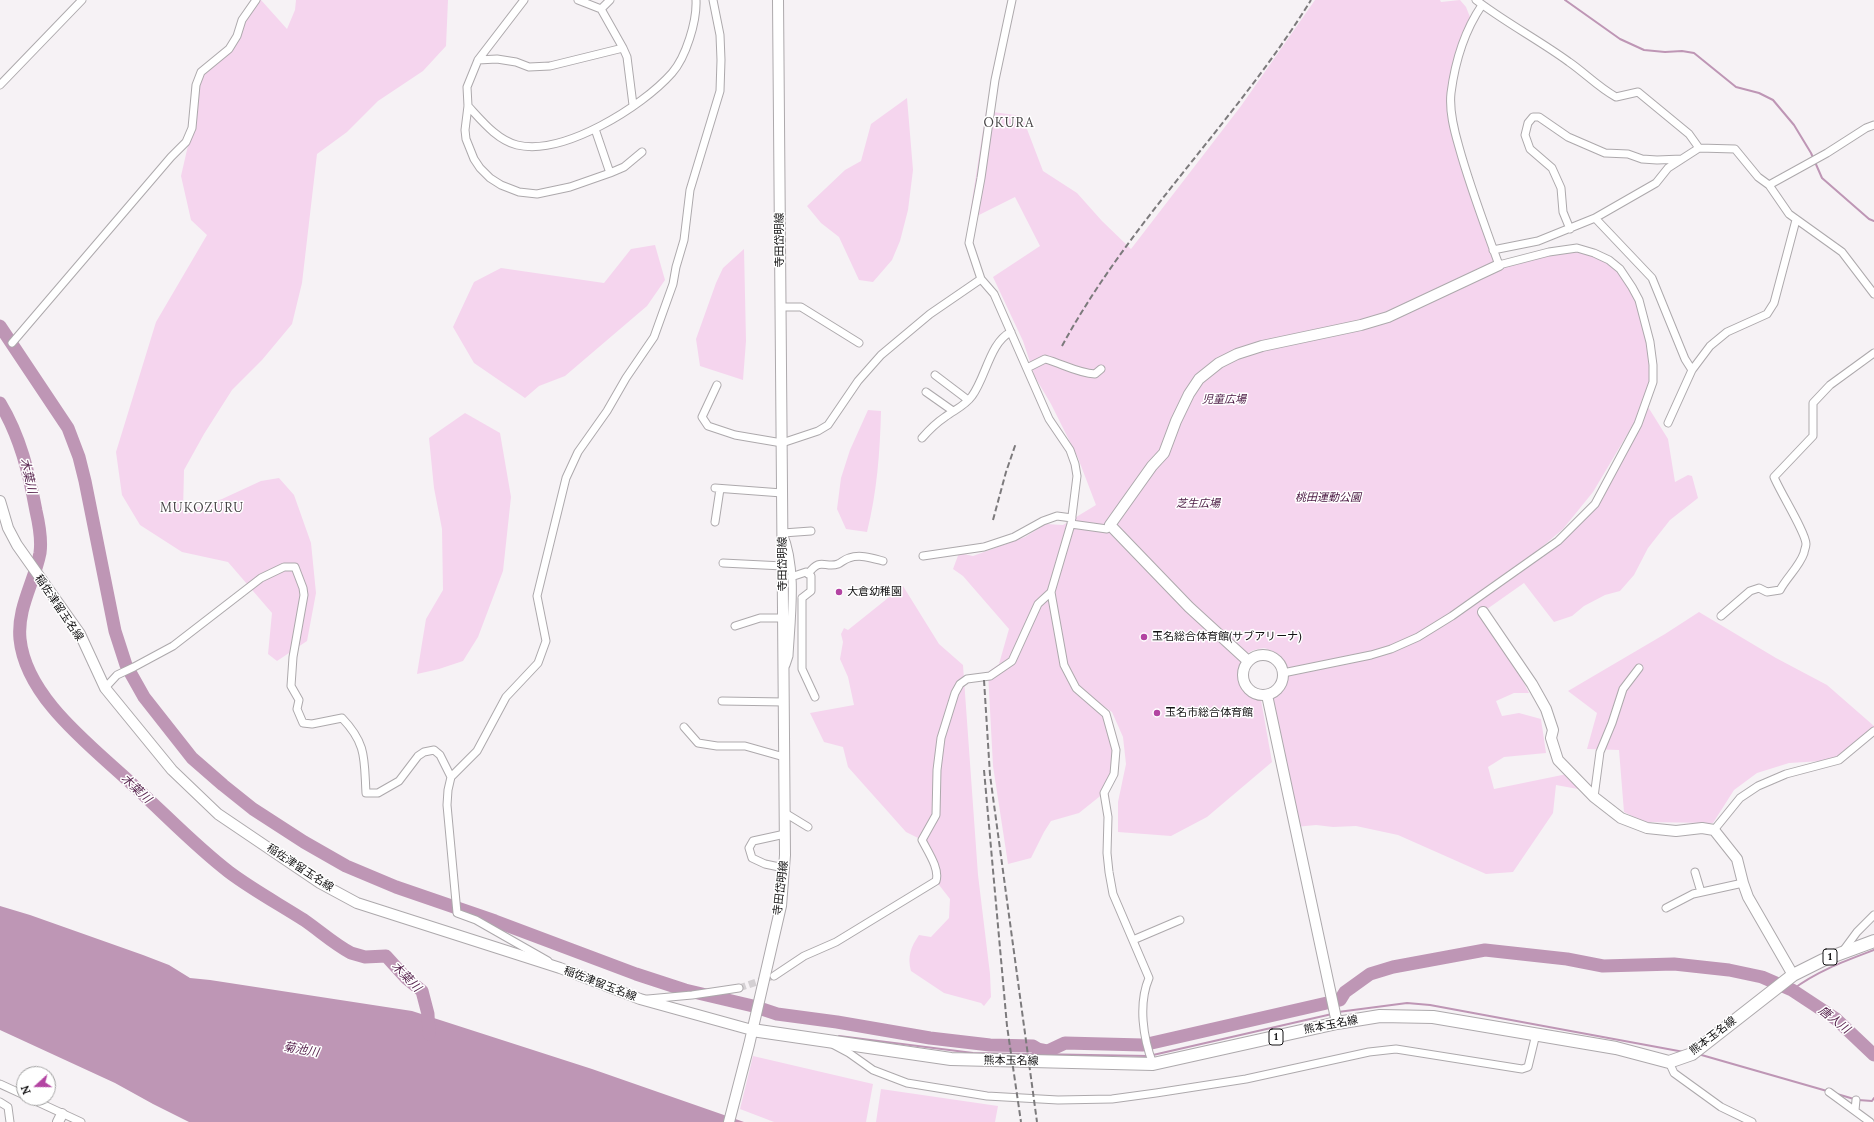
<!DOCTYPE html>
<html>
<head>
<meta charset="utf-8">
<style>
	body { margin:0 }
	#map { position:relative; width:1874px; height:1122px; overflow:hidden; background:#f6f2f5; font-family:Lora,serif }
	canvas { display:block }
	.north { position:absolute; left:16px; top:1066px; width:40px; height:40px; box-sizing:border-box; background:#fff; border:1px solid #a0a0a0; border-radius:50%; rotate:249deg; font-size:11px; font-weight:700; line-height:16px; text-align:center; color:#121112 }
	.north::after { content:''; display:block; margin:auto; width:14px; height:18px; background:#b344a2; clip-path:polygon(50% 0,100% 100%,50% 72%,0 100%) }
</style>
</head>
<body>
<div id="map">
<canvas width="1874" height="1122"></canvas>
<div class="north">N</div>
</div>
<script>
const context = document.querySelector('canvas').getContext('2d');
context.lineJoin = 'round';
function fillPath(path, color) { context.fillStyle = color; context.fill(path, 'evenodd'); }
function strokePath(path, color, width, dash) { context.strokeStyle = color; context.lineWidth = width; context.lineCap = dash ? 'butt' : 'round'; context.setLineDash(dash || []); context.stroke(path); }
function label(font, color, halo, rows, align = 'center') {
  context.font = font + ' Lora,"Noto Sans JP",serif'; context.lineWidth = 3; context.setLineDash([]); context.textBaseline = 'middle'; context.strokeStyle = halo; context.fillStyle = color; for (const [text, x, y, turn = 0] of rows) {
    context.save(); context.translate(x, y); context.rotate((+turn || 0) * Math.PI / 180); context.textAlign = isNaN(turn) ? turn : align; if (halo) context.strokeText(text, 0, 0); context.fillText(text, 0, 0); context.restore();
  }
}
const green = new Path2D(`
	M257,0H261L287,29L295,10L296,0H448L446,46L423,71L378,101L347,132L317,154L302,283L292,324L262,360L232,390L204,434L184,470L183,512L222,499L261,481L279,478L294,495L311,543L316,593L307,641L277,661L268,654L272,613L228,562L182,552L140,525L122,495L116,452L156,322L207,235L191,220L181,176L192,128L201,72L229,49Z
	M1315,0H1440L1441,2L1460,0L1466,7L1472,22L1454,83L1453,125L1498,265L1540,253L1584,250L1609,260L1632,287L1650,342L1653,382L1634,423L1593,492L1563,529L1515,570L1556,542L1595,504L1630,438L1645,402L1668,439L1675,482L1688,475L1692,476L1698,498L1670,520L1648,548L1634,575L1620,591L1605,595L1584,606L1572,616L1554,622L1524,583L1480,614L1522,679L1529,693H1514L1496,701L1502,716L1519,713L1541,719L1546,753L1504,757L1488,767L1494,789L1567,774L1578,789L1556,785L1553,813L1513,872L1486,874L1398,835L1356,826L1333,827L1316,825L1295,827L1268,698C1282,692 1281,688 1285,674C1289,659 1278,652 1264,648C1258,649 1251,650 1247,654C1231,670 1239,697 1261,700L1272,762L1207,817L1171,836L1118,832V802L1126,764L1123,737L1112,712L1080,690L1106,714L1116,750L1114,774L1104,793L1079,813L1051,821L1044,832L1031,858L1008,864L993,766L988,672L999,664L1009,629L963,576L953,569L959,553L973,556L1025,537L1046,524L1063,525L1096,505L1078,458L1051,404L1035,377L1023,341L993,277L1040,246L1015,197L969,220L986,111L1022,116L1043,171L1077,193L1102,221L1131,249L1241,106Z
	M907,98L913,170L908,210L900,241L892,260L873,282L859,280L839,237L821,223L807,206L845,170L861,161L871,124Z
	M655,245L665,280L647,306L565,376L539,386L525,398L474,363L453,327L474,282L501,268L604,283L631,249Z
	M744,249L746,341L743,380L700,366L696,339L716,283L723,268Z
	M868,410L881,411C880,452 877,492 867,532L846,529L837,509L841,478L850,450Z
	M465,413L500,433L511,497L503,571L478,637L463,661L439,669L417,674L426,619L443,590L442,529L434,488L429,438Z
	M903,586L939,644L963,665L978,875L990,974L991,997L984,1006L981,1003L944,993L911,971C907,956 911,947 919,935L931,937L949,918L950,899L936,881V870L922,840L906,832L848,767L843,747L824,742L810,713L854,705L848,677L840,659L843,642L841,634L844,628L848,630Z
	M1699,612L1776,658L1827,685L1874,726V731L1839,760L1789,763L1757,773L1734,790L1713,823L1644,822L1624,812L1619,750L1587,749L1597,713L1568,691L1665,634Z
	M753,1056L873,1084L866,1122H774L740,1109Z
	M881,1089L998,1106L995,1122H876Z`);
const water = new Path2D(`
	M0,906L30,915L143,955L169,965L190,978L210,980L412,1011L592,1069L744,1122H189L153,1104L115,1083L0,1030Z`);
const stream = new Path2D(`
	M1565,0L1620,39L1644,50L1665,52L1682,51L1694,53L1736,87L1759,93L1773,100L1794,125L1811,153L1822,178L1869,219L1874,221
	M1792,990C1817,971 1845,961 1874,950
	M1338,1012L1407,1003L1430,1005L1684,1052
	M839,1036L973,1053L1148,1056
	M1698,1054L1827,1091
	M1153,1055L1332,1014
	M1837,1094L1854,1099
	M1858,1100L1872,1101L1874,1098`);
const river = new Path2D(`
	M0,326L68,428L79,457L85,481L115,631L126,665L144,697L192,758L223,785L253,809L304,842L346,866L396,887L495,921L636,974L685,990L753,1006L777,1014L837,1022L930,1038L990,1045L1033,1046L1038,1049L1048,1051L1065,1043L1143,1045L1340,1000L1345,992L1370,974L1393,967L1485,950L1567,959L1603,966L1674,964L1729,970L1762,977L1792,990L1836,1019L1874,1055
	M0,403C20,436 29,473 36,511C39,524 42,539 40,553C34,583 17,608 20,639C26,699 94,748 134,786C166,815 195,846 229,872C253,890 279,904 304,920C320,931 334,944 351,953L365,957L386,956L406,978L422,991L428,1014L429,1034`);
const streetTunnel = new Path2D(`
	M739,988L774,976`);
const street = new Path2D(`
	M524,0L478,60L467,87L468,106L465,130L466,139L474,159L480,168L490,178L501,185L519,192L537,194L570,187L610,173L624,167L642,152
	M578,0L601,9L623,48L627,57L633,105
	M1012,0L995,80L981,178L969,243L981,279L994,294L1049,419L1070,450L1075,464L1077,476L1071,524L1051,592L1052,598L1064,665L1076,688L1106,714L1116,750L1114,774L1104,793L1108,817L1107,853L1109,872L1113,894L1149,978C1138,1004 1143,1038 1153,1064
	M1476,0C1506,23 1539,40 1569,62C1585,73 1598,87 1616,97L1638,92L1689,134L1699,148
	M601,9L610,0
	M478,60L497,59L516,62L529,67L550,66L623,48
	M0,85L82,0
	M468,106C482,121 497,140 517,145C563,156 642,107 672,73C686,57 697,21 696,0
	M595,129L610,173
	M1769,185L1827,153L1866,128L1874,125
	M1570,229L1563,212L1561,188L1552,168L1530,149L1525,135L1528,123L1533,117H1539L1568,137L1605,153L1628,154L1642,159L1657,160L1682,159
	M1493,250L1538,241L1595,218
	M781,307H801L859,343
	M12,343L171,157L186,142L192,128L196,85L201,72L229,49L237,36L242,20L256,0
	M1027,368L1045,359C1063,364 1077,373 1095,374L1101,369
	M1692,370L1685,359L1652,278L1595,218L1656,183L1668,168L1699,148L1735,149L1758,177L1769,185L1789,214L1842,252L1874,294
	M935,375L968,400
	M717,385L702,417L708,426L735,435L782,443L818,431L828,425L858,381L881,355L930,314L981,279
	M926,392L953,411
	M1668,423L1692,370L1710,346L1727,332L1767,314L1774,303L1796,220
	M922,438C929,430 936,423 945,417C954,410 965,406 972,396C986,377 990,342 1011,332
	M715,488L782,493
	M715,522L720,489
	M1071,524L1107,529L1110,525
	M923,556L984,547L1014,537L1043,521L1057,516L1072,518
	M723,563L783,566
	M808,574C821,556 825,569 838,564C842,562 845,559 849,558C860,554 872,558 883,561
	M791,577L806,572L811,576V591L802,598
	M802,598V669L815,697
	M1721,616L1750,591L1759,588L1767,592L1780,590C1787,577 1799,567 1804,553C1804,551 1806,547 1806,544C1806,533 1780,492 1774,477L1813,436V403L1830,385L1874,353
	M735,626L760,618H783
	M786,665L789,656C791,618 798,568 783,533L811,531
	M1283,673L1371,655L1391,649L1418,637L1452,616L1558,541L1595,504L1638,424L1653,382V365L1650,342L1639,300L1632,287L1620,269L1609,260L1594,253L1577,248L1549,252L1499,265C1485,226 1470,187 1459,147C1454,130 1449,111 1451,93C1455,62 1465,30 1482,5
	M105,688L117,675L134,667L173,646L261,578L284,567H295L303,588L304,595L293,657L291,686L299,700L297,709L303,723L312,724L342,718C367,744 364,759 366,793H378L399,781L418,756L424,752L434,750L440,755L451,777
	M722,701L784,702
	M684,727L698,743L717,746H745L784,757
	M1594,797L1600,752L1612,723L1623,689L1639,668
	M785,813L808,827
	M1714,830L1740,798L1758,786L1786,774L1839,760L1874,731
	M784,868L765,864L752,858L749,848L753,841L785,834
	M1695,872L1701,892
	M1666,908L1693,894L1743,883
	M1133,940L1180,920
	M1843,951L1857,932L1874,915
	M548,961L476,920L457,913L447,805L448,790L451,777L477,751L506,697L538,663L546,641L537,596L566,478L578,452L607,411L626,378L654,337L673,284L676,267L684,240L690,190L720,91L721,60L720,35L713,0
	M774,976L804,956L836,942L936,881C940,869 928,852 922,840L936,815L937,770L941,738L955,693L960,684L967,679L990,676L1012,661L1038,604L1051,592
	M648,999L692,995L739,988
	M834,1045L849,1053L873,1070L907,1083L987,1096L1058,1100L1112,1099L1156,1093L1246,1079L1369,1052L1396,1049L1522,1069L1528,1067L1536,1034
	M1669,1062L1674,1073L1721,1107L1752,1122
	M0,1084L24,1095
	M1829,1092L1870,1122
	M29,1098L81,1122
	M0,1102L8,1107L10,1122
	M1855,1110L1856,1100`);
const secondary = new Path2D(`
	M0,501L8,528L17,545L80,634L105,688L172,770L218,814L320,883L357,903L560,968L640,999L752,1030
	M1483,612L1532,684L1546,709L1553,730L1551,738L1558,760L1594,797L1621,818L1647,828L1676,831L1702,828L1714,830L1737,859L1743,883L1748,897L1793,975
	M1243 675a20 20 0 1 1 40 0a20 20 0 1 1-40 0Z
	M1248,661L1189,607L1110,525L1152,466L1164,453L1176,421L1189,394L1199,379L1219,363L1237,354L1262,346L1361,325L1388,317L1499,265
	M1267,695L1337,1023
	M58,1122L62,1114
	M729,1122L749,1045L781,906L785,855L778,0`);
const primary = new Path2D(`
	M752,1030L951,1059L1153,1064L1337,1023L1380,1016L1433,1017L1616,1048L1669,1062L1692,1054L1793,975L1823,960L1874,941`);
const rail = new Path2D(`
	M1062,346C1130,221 1236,121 1311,0
	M993,520L1006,472L1016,443
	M984,680L990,775L1037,1122
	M984,770L1007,1026L1021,1122`);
const markers = [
	[839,592,4,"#b344a2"],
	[1144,637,4,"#b344a2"],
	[1157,713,4,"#b344a2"]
];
const shields = [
	[1830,957,14],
	[1276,1037,14]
];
const shieldNames = [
	["1",1830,957],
	["1",1276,1037]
];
const streetNames = [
	["寺田岱明線",780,240,-90],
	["寺田岱明線",783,564,-90],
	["稲佐津留玉名線",59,608,56],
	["稲佐津留玉名線",300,868,33],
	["寺田岱明線",781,888,-83],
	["稲佐津留玉名線",600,984,21],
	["熊本玉名線",1331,1025,-11],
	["熊本玉名線",1713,1036,-37],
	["熊本玉名線",1011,1061,1]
];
const parkNames = [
	["児童広場",1224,400],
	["桃田運動公園",1328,498],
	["芝生広場",1198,504]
];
const poiNames = [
	["大倉幼稚園",847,592],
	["玉名総合体育館(サブアリーナ)",1152,637],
	["玉名市総合体育館",1165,713]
];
const waterNames = [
	["木葉川",28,476,77],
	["木葉川",136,789,43],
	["木葉川",406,977,46],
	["唐人川",1834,1020,38],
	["菊池川",301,1050,10]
];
const quarterNames = [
	["OKURA",1009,123],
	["MUKOZURU",202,508]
];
fillPath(green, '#f5d5ee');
fillPath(water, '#be96b5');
strokePath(stream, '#be96b5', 2);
strokePath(river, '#be96b5', 13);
strokePath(streetTunnel, '#d4d0d3', 7, [7, 3.5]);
strokePath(street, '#ada9ac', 9);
strokePath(secondary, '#ada9ac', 12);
strokePath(primary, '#ada9ac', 14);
strokePath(street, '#fff', 7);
strokePath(secondary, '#fff', 10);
strokePath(primary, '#fff', 12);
strokePath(rail, '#7c7a7c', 2, [6, 3]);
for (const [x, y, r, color] of markers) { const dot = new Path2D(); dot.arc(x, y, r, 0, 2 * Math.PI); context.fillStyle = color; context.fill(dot); strokePath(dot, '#fff', 1.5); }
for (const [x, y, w] of shields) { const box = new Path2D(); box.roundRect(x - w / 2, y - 8, w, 16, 3); context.fillStyle = '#fff'; context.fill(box); strokePath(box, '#121112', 1); }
label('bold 10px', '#121112', null, shieldNames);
label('11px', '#121112', '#fff', streetNames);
label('italic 11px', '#481740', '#fff', parkNames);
label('11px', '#121112', '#fff', poiNames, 'left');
label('italic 12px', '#5a2751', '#fff', waterNames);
context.letterSpacing = '1px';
label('13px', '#474446', '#fff', quarterNames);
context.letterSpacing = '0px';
</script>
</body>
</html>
